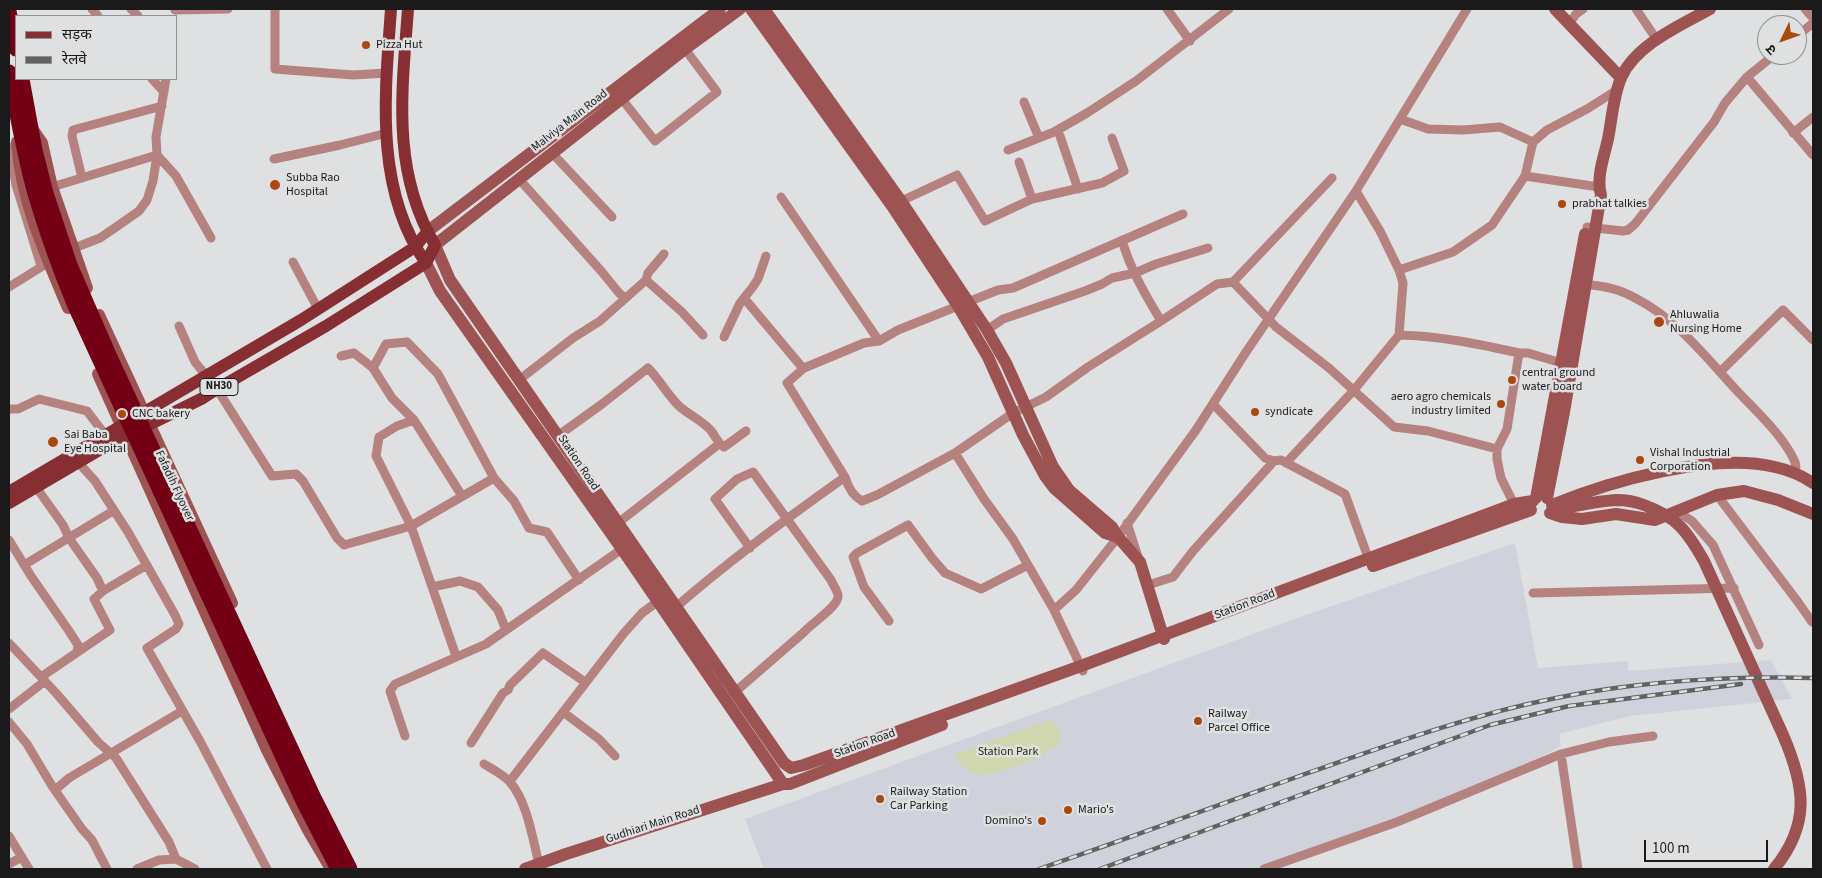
<!DOCTYPE html>
<html>
<head>
<meta charset="utf-8">
<style>
	body { margin:0 }
	#map { position:relative; width:1822px; height:878px; overflow:hidden; background:#dfe0e1; font-family:"Source Sans 3","Noto Sans Devanagari",sans-serif }
	canvas { display:block }
	.frame { position:absolute; inset:0; border:10px solid #1a1a1a; pointer-events:none }
	.legend { position:absolute; left:15px; top:15px; width:162px; height:65px; box-sizing:border-box; background:#dfe0e1; border:1px solid #909191; margin:0; padding:6px 9px; list-style:none; font-size:15px; color:#1a1a1a }
	.legend li { display:flex; align-items:center; gap:10px; height:25px }
	.legend b { width:25px; border:1px solid #909191 }
	.north { position:absolute; left:1757px; top:15px; width:50px; height:50px; box-sizing:border-box; background:#dfe0e1; border:1px solid #909191; border-radius:50%; rotate:228deg; font-size:14px; font-weight:700; line-height:20px; text-align:center; color:#1a1a1a }
	.north::after { content:''; display:block; margin:auto; width:18px; height:22px; background:#ab480f; clip-path:polygon(50% 0,100% 100%,50% 72%,0 100%) }
	.scale { position:absolute; left:1644px; top:840px; width:124px; height:22px; box-sizing:border-box; border:2px solid #1a1a1a; border-top:0; padding-left:6px; font-size:15px; line-height:18px; white-space:nowrap; color:#1a1a1a; -webkit-text-stroke:4px #dfe0e1; paint-order:stroke }
</style>
</head>
<body>
<div id="map">
<canvas width="1822" height="878"></canvas>
<div class="frame"></div>
<ul class="legend">
<li><b style="height:6px;background:#872e32"></b>सड़क</li>
<li><b style="height:6px;background:#626262"></b>रेलवे</li>
</ul>
<div class="north">उ</div>
<div class="scale">100 m</div>
</div>
<script>
const context = document.querySelector('canvas').getContext('2d');
context.lineJoin = 'round';
function fillPath(path, color) { context.fillStyle = color; context.fill(path, 'evenodd'); }
function strokePath(path, color, width, dash) { context.strokeStyle = color; context.lineWidth = width; context.lineCap = dash ? 'butt' : 'round'; context.setLineDash(dash || []); context.stroke(path); }
function label(font, color, halo, rows, align = 'center') {
  context.font = font + ' "Source Sans 3",sans-serif'; context.lineWidth = 5; context.setLineDash([]); context.textBaseline = 'middle'; context.strokeStyle = halo; context.fillStyle = color; for (const [text, x, y, turn = 0] of rows) {
    context.save(); context.translate(x, y); context.rotate((+turn || 0) * Math.PI / 180); context.textAlign = isNaN(turn) ? turn : align; if (halo) context.strokeText(text, 0, 0); context.fillText(text, 0, 0); context.restore();
  }
}
const built = new Path2D(`
	M1515,543L1538,668L1628,661V671L1771,660L1792,699L1630,716L1559,734L1561,746L1497,781L1261,869H764L745,819L1297,618Z`);
const green = new Path2D(`
	M1050,720L1056,725L1061,735C1060,737 1060,740 1059,742C1050,756 993,777 977,774C967,773 960,763 954,755L1039,723Z`);
const street = new Path2D(`
	M92,9L98,16
	M131,9L138,16
	M275,9V69L353,75L386,73
	M1167,9L1190,41
	M1636,9L1657,40
	M1805,9L1813,18
	M175,10L228,9
	M1569,24L1576,14L1583,9
	M1797,36L1813,23
	M1747,77L1813,155
	M152,79L164,92
	M621,98L655,141L717,92L682,45
	M1024,102L1039,138
	M1793,133L1813,117
	M1060,136L1078,189
	M1533,142L1547,130L1587,109L1617,90
	M9,147L16,185L41,266
	M1008,150L1054,132L1087,113L1136,81L1229,9
	M552,153L612,217
	M274,159L340,145L387,133
	M1019,162L1032,199
	M1525,176L1599,187
	M82,178L72,136L73,130L162,106
	M519,179L602,272L619,293L625,298
	M52,187L157,155L176,176L211,238
	M781,197L879,341
	M897,203L957,175L985,221L1032,199L1102,183L1124,171L1112,138
	M1587,227L1623,231L1628,230L1635,224L1714,122L1725,103L1747,77L1774,55
	M1122,240C1130,269 1146,296 1161,321
	M69,250L100,238L119,225L139,211L147,200L153,181L157,155L156,137L166,79
	M293,262L318,309
	M1399,270L1453,252L1492,225L1525,176L1533,142L1500,127L1463,130L1428,129L1400,119
	M646,280L682,312L703,335
	M1233,282L1332,178
	M1582,284C1603,286 1618,288 1637,299C1678,320 1708,360 1740,394C1758,413 1784,437 1795,462C1796,465 1796,469 1795,473
	M9,287L54,259
	M744,298L801,366L804,368L864,343L879,341L898,330L998,290L1013,288L1183,214
	M179,326L195,362L217,389L272,476L296,474L303,481L337,538L344,545L411,526L494,478L514,501L529,528L547,532L579,580
	M987,330L1003,319L1085,291L1102,284L1112,278L1135,273L1156,264L1208,248
	M1399,335C1440,336 1479,344 1519,353H1528L1565,364
	M724,337L740,303L752,288L758,279L766,256
	M341,356L354,353L373,368
	M804,368L787,383L845,477C848,487 853,496 862,501L877,495L955,453L1013,413L1046,397L1088,367L1161,321L1217,284L1233,282L1276,327L1329,368L1394,427L1428,431L1497,449
	M1720,372L1783,310L1813,340
	M519,380L573,338L600,321L646,280L648,273L664,254
	M1213,404L1265,458L1274,461
	M9,409H18L39,399L87,411L106,436
	M414,420L392,398L373,368L386,344L407,342L438,374L494,478
	M559,435L602,404L648,368C659,379 667,394 678,405C688,415 704,421 712,432C717,439 717,442 724,447L746,431
	M955,453L984,499L1013,539L1054,610L1083,671
	M78,462L95,481L128,532L175,615L179,624L176,629L147,648L201,743L267,869
	M1286,463L1354,390L1399,335L1403,283L1399,270L1380,231L1356,191
	M36,487L63,525L69,538L97,578L103,591
	M1717,495L1798,602L1812,622
	M1516,508L1501,478L1497,459V449L1507,429L1519,353
	M1678,512L1692,521L1713,545L1759,645
	M618,523L719,444
	M1127,523L1138,557
	M9,540L31,576L69,631L78,645L77,652
	M24,565L113,511
	M1148,585L1173,577L1193,551L1274,461L1281,460L1345,494L1370,563
	M432,587L460,581L478,587L498,610L506,630
	M1533,593L1734,588
	M676,607C730,560 787,518 845,477
	M1054,610L1076,590L1118,537L1196,430L1246,352L1356,191L1467,9
	M889,621L864,587L853,557L857,553L908,525L932,558L945,573L981,589L1028,565
	M9,643L56,693L98,742L116,758L169,842L176,859
	M456,656L411,526L376,456L379,437L397,426L414,420L462,496
	M41,677L110,630L94,599L103,591L147,565
	M735,692L803,633C810,624 840,606 838,595C837,590 833,585 831,580L753,472L737,479L715,499L750,548
	M9,709L45,681
	M563,712L599,739L615,756
	M9,722L27,744L52,786L82,829L92,840L107,869
	M405,736L390,691L395,684L486,644L622,549
	M471,743L503,693L508,690L510,685L543,653L585,682
	M1561,754L1578,869
	M484,764C492,769 504,775 510,782C527,801 533,840 539,864
	M510,781L624,633L642,613L657,602
	M55,790L69,778L182,711
	M9,836L29,869
	M9,864L22,857
	M137,869L159,860L176,859L195,869
	M1264,869L1397,822L1561,754L1609,742L1653,736`);
const secondary = new Path2D(`
	M740,9L685,49L435,245L450,280L784,763L791,768L804,765L1081,666L1514,504L1533,501
	M751,9L892,206L958,306L988,357L1023,435L1045,476L1054,488L1105,533L1118,537
	M764,9L901,201L987,330L1006,363L1053,467L1069,490L1112,527L1118,537L1140,562L1164,639
	M1555,9L1621,78
	M33,130L42,143L52,187L87,288
	M17,142C21,201 45,254 68,308
	M428,231L720,9
	M426,263L440,291L622,549L783,784
	M99,315L232,603
	M98,374L267,750L308,830L331,869
	M1536,498L1585,234
	M1547,498L1564,412L1601,195C1596,177 1604,157 1608,139C1612,119 1613,97 1621,78C1635,45 1681,25 1710,9
	M1552,505C1611,481 1712,452 1775,467C1789,470 1801,475 1813,483
	M1552,510C1573,507 1595,501 1617,500C1626,500 1636,502 1644,505C1677,517 1687,531 1704,561L1783,735C1805,786 1811,824 1774,869
	M1550,513L1562,517L1582,519L1616,514L1655,520L1717,495L1744,491L1778,500L1813,514
	M1373,566L1531,510
	M525,869L566,854L783,784H790L942,725`);
const primary = new Path2D(`
	M391,9C385,94 374,189 426,263
	M9,492L301,320L415,247L428,231
	M9,503L106,446L203,398L217,389L326,326L426,263L435,245C391,171 402,91 408,9`);
const highway = new Path2D(`
	M9,11L16,49
	M9,72C17,114 24,156 36,197C47,234 60,270 75,306L303,801L338,869
	M22,79L35,150L46,193L70,265L109,355L313,796L350,869`);
const rail = new Path2D(`
	M1039,869C1128,838 1217,806 1305,774C1388,745 1470,715 1556,698C1641,681 1727,676 1813,678
	M1100,869L1490,725L1569,706L1741,684`);
const markers = [
	[366,45,5,"#ab480f"],
	[275,185,6,"#ab480f"],
	[1562,204,5,"#ab480f"],
	[1659,322,6,"#ab480f"],
	[1512,380,5,"#ab480f"],
	[1501,404,5,"#ab480f"],
	[1255,412,5,"#ab480f"],
	[122,414,5,"#ab480f"],
	[53,442,6,"#ab480f"],
	[1640,460,5,"#ab480f"],
	[1198,721,5,"#ab480f"],
	[880,799,5,"#ab480f"],
	[1068,810,5,"#ab480f"],
	[1042,821,5,"#ab480f"]
];
const shields = [
	[219,387,38]
];
const shieldNames = [
	["NH30",219,387]
];
const poiNames = [
	["Pizza Hut",376,45],
	["Subba Rao",286,178],
	["Hospital",286,192],
	["prabhat talkies",1572,204],
	["Ahluwalia",1670,315],
	["Nursing Home",1670,329],
	["central ground",1522,373],
	["water board",1522,387],
	["aero agro chemicals",1491,397,"right"],
	["industry limited",1491,411,"right"],
	["syndicate",1265,412],
	["CNC bakery",132,414],
	["Sai Baba",64,435],
	["Eye Hospital",64,449],
	["Vishal Industrial",1650,453],
	["Corporation",1650,467],
	["Railway",1208,714],
	["Parcel Office",1208,728],
	["Railway Station",890,792],
	["Car Parking",890,806],
	["Mario's",1078,810],
	["Domino's",1032,821,"right"]
];
const streetNames = [
	["Malviya Main Road",570,121,-38],
	["Station Road",578,463,56],
	["Fafadih Flyover",174,486,65],
	["Station Road",1245,605,-21],
	["Station Road",865,744,-20],
	["Gudhiari Main Road",653,825,-18]
];
const parkNames = [
	["Station Park",1008,752]
];
fillPath(built, '#d0d2db');
fillPath(green, '#d0d7ae');
strokePath(street, '#b58280', 9);
strokePath(secondary, '#9c5352', 12);
strokePath(primary, '#872e32', 12);
strokePath(highway, '#740016', 15);
strokePath(rail, '#626262', 4.5);
strokePath(rail, '#dfe0e1', 2.5, [8]);
for (const [x, y, r, color] of markers) { const dot = new Path2D(); dot.arc(x, y, r, 0, 2 * Math.PI); context.fillStyle = color; context.fill(dot); strokePath(dot, '#dfe0e1', 2); }
for (const [x, y, w] of shields) { const box = new Path2D(); box.roundRect(x - w / 2, y - 8.5, w, 17, 4); context.fillStyle = '#dfe0e1'; context.fill(box); strokePath(box, '#1a1a1a', 1); }
label('bold 11px', '#1a1a1a', null, shieldNames);
label('12px', '#1a1a1a', '#dfe0e1', poiNames, 'left');
label('12px', '#1a1a1a', '#dfe0e1', streetNames);
label('12px', '#2b2f00', '#dfe0e1', parkNames);
</script>
</body>
</html>
